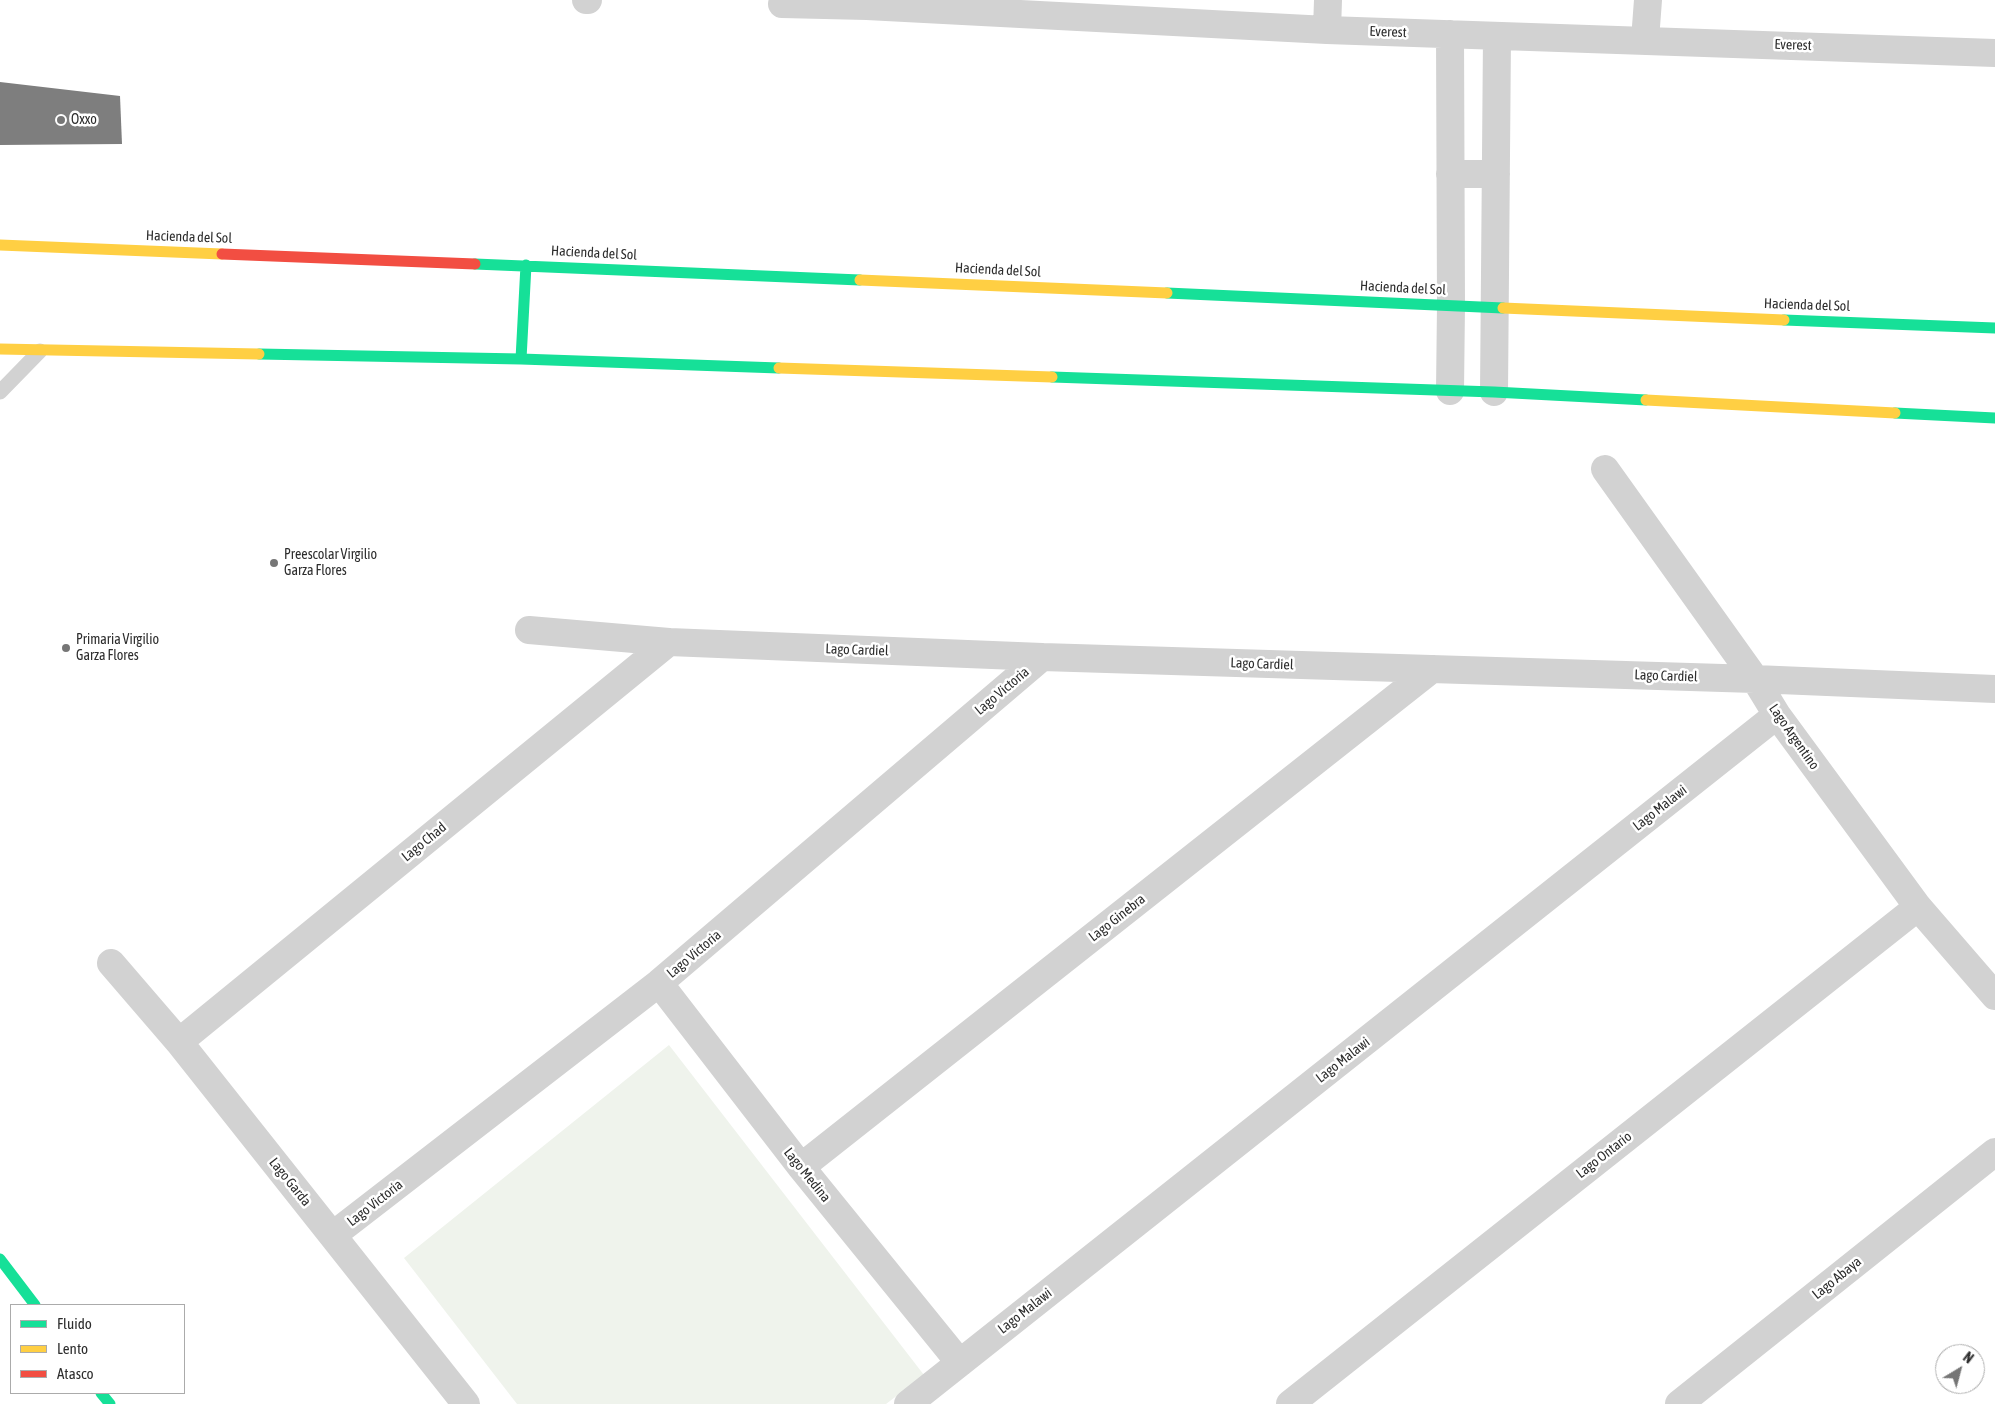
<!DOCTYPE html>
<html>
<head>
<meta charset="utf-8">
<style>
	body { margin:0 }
	#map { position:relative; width:1995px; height:1404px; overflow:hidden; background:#fff; font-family:"Asap Condensed",sans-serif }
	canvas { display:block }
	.legend { position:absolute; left:10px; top:1304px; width:175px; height:90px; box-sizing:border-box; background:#fff; border:1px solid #ababab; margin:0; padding:6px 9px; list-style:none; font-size:15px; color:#2d2d2d }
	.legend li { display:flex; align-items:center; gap:10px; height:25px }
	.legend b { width:25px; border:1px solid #ababab }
	.north { position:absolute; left:1935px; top:1344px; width:50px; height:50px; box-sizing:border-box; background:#fff; border:1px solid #ababab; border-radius:50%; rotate:37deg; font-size:14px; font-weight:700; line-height:20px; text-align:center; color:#2d2d2d }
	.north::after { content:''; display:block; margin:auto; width:18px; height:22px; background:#767676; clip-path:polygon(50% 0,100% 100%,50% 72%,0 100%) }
</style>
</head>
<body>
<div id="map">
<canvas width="1995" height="1404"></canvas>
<ul class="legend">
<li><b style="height:6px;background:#16e098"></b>Fluido</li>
<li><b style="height:6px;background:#ffcf43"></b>Lento</li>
<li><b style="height:6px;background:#f24e42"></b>Atasco</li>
</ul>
<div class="north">N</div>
</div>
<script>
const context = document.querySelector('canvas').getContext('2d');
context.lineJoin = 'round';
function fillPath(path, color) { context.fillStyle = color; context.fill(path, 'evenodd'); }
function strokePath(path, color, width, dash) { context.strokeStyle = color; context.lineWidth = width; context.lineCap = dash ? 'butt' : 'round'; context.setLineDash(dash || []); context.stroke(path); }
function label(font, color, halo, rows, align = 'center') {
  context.font = font + ' "Asap Condensed",sans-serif'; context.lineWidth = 5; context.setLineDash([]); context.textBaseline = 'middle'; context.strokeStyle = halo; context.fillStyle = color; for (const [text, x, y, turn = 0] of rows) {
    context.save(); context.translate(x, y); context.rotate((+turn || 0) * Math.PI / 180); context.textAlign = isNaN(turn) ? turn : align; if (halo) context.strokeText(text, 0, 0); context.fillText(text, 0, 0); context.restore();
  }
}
const green = new Path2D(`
	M669,1045L924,1375L886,1404H517L404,1258Z`);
const building = new Path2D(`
	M0,82L120,96L122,144L0,145Z`);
const lane = new Path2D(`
	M0,392L40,351`);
const street = new Path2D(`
	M586,0H588
	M782,4L867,6L1327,30L1995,53
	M1327,30L1328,0
	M1450,34L1451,305L1450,391
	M1645,40L1648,0
	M1450,174H1496
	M1494,392L1497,36
	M1605,469L1755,679L1777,715L1918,907L1995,996
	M529,630L669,642L1042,657L1755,679L1995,689
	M111,963L179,1042L466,1404
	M659,983L801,1167L960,1363
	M179,1042L669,642
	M801,1167L1432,669
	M333,1235L659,983L1042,657
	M908,1404L1777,715
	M1290,1404L1918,907
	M1679,1404L1995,1152`);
const fast = new Path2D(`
	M475,264L860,280
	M1167,293L1503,308
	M1784,320L1995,328
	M259,354L521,359L779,368
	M521,359L526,265
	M1052,377L1494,392L1646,400
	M1895,413L1995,418
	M0,1259L35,1305
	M101,1393L110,1404`);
const slow = new Path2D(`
	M0,245L222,254
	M860,280L1167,293
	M1503,308L1784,320
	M0,349L259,354
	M779,368L1052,377
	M1646,400L1895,413`);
const jam = new Path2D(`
	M222,254L475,264`);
const markers = [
	[61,120,5,"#767676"],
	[274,563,5,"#767676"],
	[66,648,5,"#767676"]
];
const streetNames = [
	["Everest",1388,32,2],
	["Everest",1793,45,2],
	["Hacienda del Sol",189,237,2],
	["Hacienda del Sol",594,253,3],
	["Hacienda del Sol",998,270,3],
	["Hacienda del Sol",1403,288,3],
	["Hacienda del Sol",1807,305,2],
	["Lago Cardiel",857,650,2],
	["Lago Cardiel",1262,664,2],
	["Lago Cardiel",1666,676,2],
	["Lago Victoria",1002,691,-40],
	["Lago Argentino",1794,737,55],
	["Lago Malawi",1660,808,-38],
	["Lago Chad",424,842,-39],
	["Lago Ginebra",1117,918,-38],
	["Lago Victoria",694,954,-40],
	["Lago Malawi",1343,1060,-38],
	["Lago Ontario",1604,1155,-38],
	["Lago Medina",807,1175,51],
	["Lago Garda",290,1182,51],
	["Lago Victoria",375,1203,-38],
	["Lago Abaya",1837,1278,-39],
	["Lago Malawi",1025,1311,-38]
];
const poiNames = [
	["Oxxo",71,120],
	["Preescolar Virgilio",284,555],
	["Garza Flores",284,571],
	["Primaria Virgilio",76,640],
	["Garza Flores",76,656]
];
fillPath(green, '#eff3ec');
fillPath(building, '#7e7e7e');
strokePath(lane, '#d2d2d2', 15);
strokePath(street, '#d2d2d2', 28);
strokePath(fast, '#16e098', 11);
strokePath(slow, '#ffcf43', 11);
strokePath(jam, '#f24e42', 11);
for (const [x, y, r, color] of markers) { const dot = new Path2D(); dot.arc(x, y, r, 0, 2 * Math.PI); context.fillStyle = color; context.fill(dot); strokePath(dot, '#fff', 2); }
label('14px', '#2d2d2d', '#fff', streetNames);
label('14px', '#2d2d2d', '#fff', poiNames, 'left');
</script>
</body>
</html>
